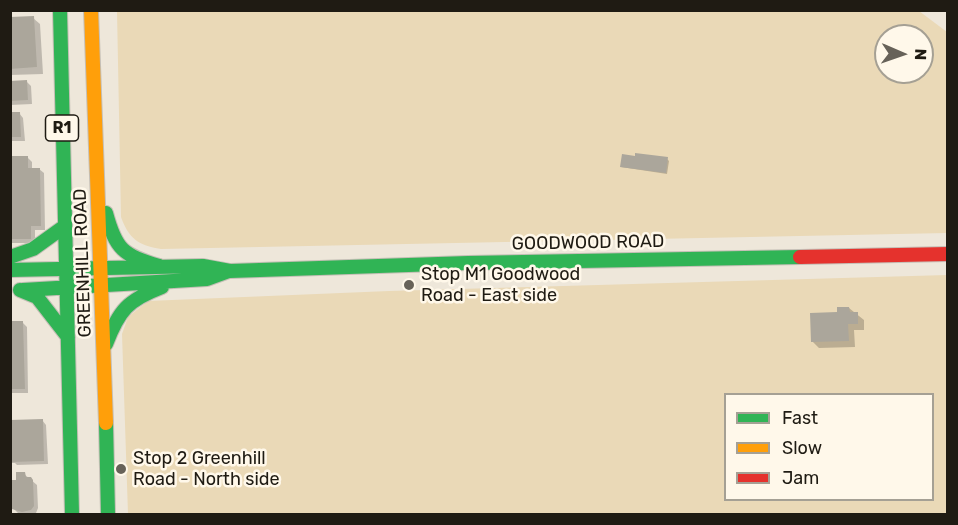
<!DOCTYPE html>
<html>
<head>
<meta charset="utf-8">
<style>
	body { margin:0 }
	#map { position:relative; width:958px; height:525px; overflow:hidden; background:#eee7da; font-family:Rubik,sans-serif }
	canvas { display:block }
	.frame { position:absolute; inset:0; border:12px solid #1f1b13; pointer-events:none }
	.legend { position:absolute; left:724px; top:393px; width:210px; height:108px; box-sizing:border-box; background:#fff8ea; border:2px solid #a5a094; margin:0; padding:8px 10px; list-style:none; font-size:18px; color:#1f1b13 }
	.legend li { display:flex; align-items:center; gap:12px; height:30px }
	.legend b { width:30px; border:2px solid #a5a094 }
	.north { position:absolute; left:874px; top:24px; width:60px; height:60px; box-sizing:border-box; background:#fff8ea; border:2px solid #a5a094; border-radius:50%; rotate:92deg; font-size:16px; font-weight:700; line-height:24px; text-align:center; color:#1f1b13 }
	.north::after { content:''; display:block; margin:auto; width:21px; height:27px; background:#676259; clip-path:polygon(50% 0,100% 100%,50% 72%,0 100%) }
</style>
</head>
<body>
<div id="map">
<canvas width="958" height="525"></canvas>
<div class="frame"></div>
<ul class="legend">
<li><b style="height:8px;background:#30b455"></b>Fast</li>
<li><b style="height:8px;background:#ff9f0a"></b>Slow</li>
<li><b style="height:8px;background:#e5322d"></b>Jam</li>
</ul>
<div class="north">N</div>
</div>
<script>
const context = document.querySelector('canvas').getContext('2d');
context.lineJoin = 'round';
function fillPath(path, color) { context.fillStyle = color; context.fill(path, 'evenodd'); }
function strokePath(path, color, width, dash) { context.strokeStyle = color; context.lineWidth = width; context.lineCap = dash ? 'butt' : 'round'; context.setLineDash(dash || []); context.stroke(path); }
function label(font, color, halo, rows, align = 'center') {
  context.font = font + ' Rubik,sans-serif'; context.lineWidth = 5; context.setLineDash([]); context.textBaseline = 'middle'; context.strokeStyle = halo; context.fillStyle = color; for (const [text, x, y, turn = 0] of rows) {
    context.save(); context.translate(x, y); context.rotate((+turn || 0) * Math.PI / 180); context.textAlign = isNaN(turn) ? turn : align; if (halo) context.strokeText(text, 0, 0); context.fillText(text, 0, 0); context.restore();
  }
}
const green = new Path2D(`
	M117,11H919L947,32V233L161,249C138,245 129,239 121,217ZM886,36H922V72H886Z
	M947,275V514H128L122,334L128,317L148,301L389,291ZM726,394H932V500H726Z`);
const shadow = new Path2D(`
	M33,18L40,24L43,74L10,75V19Z
	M26,81L31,86L32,104L10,105V82Z
	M19,113L23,118L25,141H10V114Z
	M10,158H28L32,162V169H39L44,173L45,230H35V243H10Z
	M667,159L669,161L667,174L621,167Z
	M849,308L864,320V330H854L855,347L819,348L812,341L838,314Z
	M22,322L27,327L28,393H10V323Z
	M42,420L46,425L48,464L17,465L15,463H10V421Z
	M24,474L37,485L38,508L36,513L32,514L18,513L13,508L17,481Z`);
const building = new Path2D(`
	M34,16L37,67L10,69V17Z
	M27,80L28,100L10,101V81Z
	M10,112H20L21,137H10Z
	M635,153L668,157L666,173L620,167L622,154L635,156Z
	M10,156H28V168H40L41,226H31V239H10Z
	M837,307H849L850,312H858V324H848L849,341L811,342L810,313L837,312Z
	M10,321H23L25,389H10Z
	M43,419L44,461L12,462L10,420Z
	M16,472H25L26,477H31L33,480L34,506L31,510L22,512L12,509L10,504V480H16Z`);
const fast = new Path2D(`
	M60,10L72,514
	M106,213C116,250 123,255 159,266
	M10,257L33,249L65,226
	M10,270L203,266L230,271L468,263L800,257
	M20,290L37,297L68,337
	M23,290L207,279L229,271
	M106,344C119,310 128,300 162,287
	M106,423L108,514`);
const slow = new Path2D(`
	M91,10L106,423`);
const jam = new Path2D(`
	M800,257L948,254`);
const markers = [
	[409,285,6,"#676259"],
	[121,469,6,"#676259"]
];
const shields = [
	[62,128,33]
];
const shieldNames = [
	["R1",62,128]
];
const streetNames = [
	["GOODWOOD ROAD",588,243,-1],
	["GREENHILL ROAD",83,263,-92]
];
const poiNames = [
	["Stop M1 Goodwood",421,275],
	["Road - East side",421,296],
	["Stop 2 Greenhill",133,459],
	["Road - North side",133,480]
];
fillPath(green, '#ead9b7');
fillPath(shadow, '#0003');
fillPath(building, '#aba69b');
strokePath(fast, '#c5bfb6', 16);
strokePath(slow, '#c5bfb6', 16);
strokePath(jam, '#c5bfb6', 16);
strokePath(fast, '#30b455', 14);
strokePath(slow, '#ff9f0a', 14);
strokePath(jam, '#e5322d', 14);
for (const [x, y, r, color] of markers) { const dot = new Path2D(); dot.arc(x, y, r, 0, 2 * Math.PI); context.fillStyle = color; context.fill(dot); strokePath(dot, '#fff8ea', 2); }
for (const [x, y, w] of shields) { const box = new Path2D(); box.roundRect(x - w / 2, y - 13, w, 26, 4.5); context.fillStyle = '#fff8ea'; context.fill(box); strokePath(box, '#1f1b13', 1.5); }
label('bold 16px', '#1f1b13', null, shieldNames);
label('18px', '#1f1b13', '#fff8ea', streetNames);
label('18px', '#1f1b13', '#fff8ea', poiNames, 'left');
</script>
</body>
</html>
